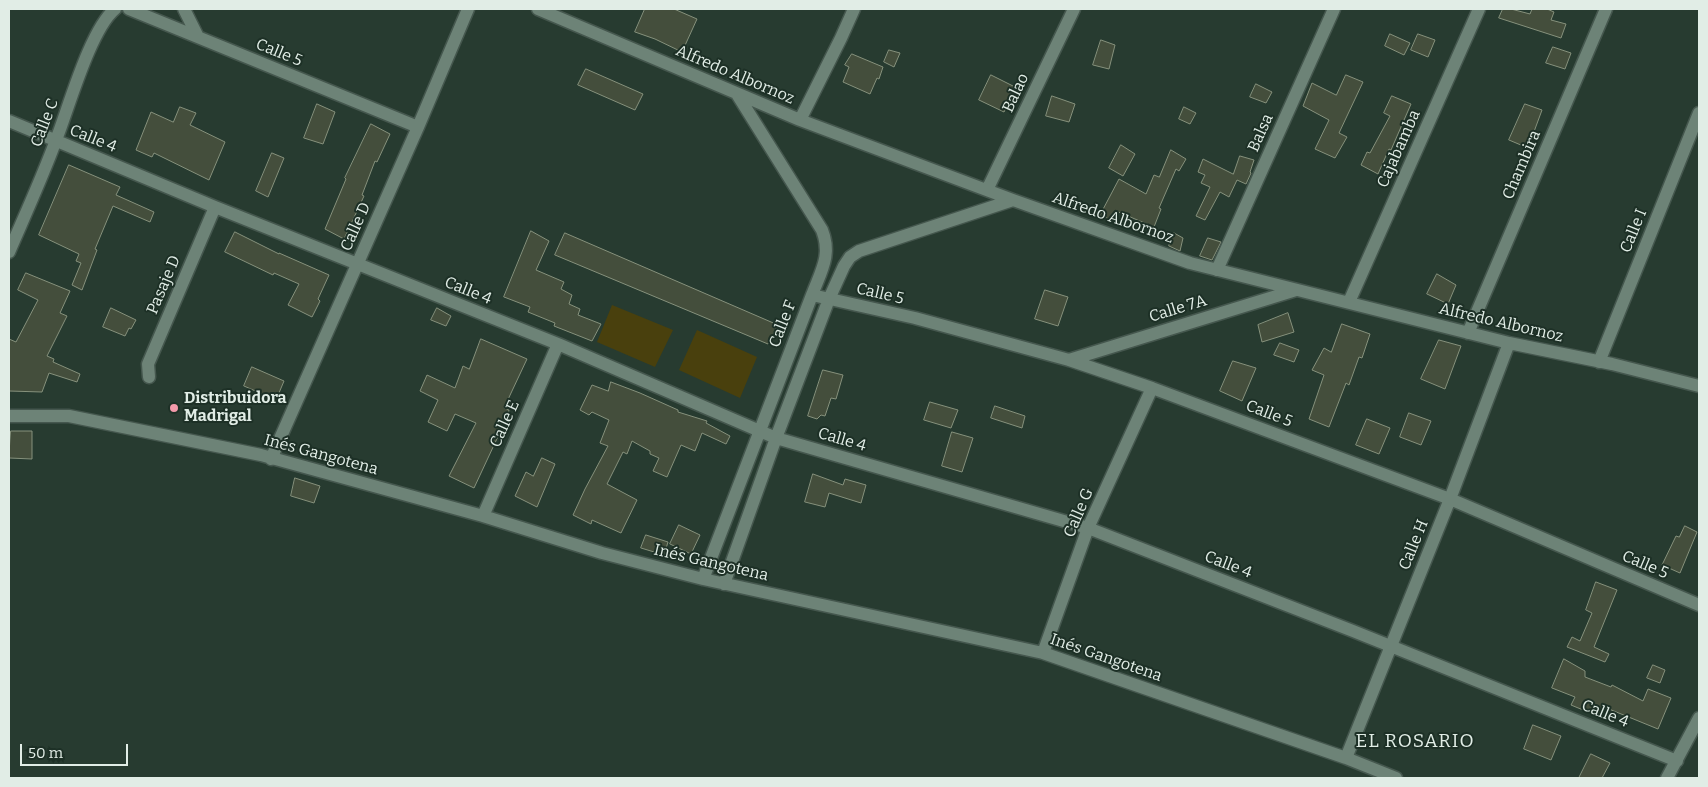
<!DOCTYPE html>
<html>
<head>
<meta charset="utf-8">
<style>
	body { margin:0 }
	#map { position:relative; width:1708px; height:787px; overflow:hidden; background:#273b30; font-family:Bitter,serif }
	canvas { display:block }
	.frame { position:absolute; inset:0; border:10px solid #e1ede6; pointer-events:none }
	.scale { position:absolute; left:20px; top:744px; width:108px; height:22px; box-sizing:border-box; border:2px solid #e1ede6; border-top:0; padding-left:6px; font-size:15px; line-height:18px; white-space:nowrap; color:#e1ede6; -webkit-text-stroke:4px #1d3026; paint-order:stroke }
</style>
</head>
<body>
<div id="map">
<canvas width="1708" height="787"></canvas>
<div class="frame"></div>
<div class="scale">50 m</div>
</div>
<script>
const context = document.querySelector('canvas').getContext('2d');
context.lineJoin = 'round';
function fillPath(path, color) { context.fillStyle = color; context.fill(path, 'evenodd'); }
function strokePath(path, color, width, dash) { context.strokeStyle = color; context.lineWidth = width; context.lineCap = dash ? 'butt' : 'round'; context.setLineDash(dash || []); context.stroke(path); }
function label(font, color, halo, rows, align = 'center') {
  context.font = font + ' Bitter,serif'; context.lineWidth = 4; context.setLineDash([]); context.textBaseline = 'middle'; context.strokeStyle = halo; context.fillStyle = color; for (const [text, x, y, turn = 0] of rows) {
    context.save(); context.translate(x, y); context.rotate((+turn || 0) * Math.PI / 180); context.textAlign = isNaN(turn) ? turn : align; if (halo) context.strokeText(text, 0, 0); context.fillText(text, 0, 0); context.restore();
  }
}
const green = new Path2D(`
	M612,305L673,330L655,367L597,342Z
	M697,330L757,357L740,398L679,370Z`);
const building = new Path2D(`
	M645,9H674L697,19L682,52L655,39L635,32Z
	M1503,9H1511L1530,14L1532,9H1547L1554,12L1551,20L1566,24L1561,38L1499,18Z
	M1390,34L1410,43L1404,55L1385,46Z
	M1418,34L1435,40L1428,57L1411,50Z
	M1101,40L1115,45L1109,69L1093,65Z
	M1553,47L1571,53L1565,69L1546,63Z
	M889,50L900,53L894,67L884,62Z
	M852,54L883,67L879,79L877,78L870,94L843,82L849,67L845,65Z
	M586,69L643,94L635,110L578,85Z
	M991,75L1017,88L1004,112L979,100Z
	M1346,75L1363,82L1339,133L1347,137L1335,158L1315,149L1329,120L1303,106L1312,83L1336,95Z
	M1256,84L1272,92L1266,103L1250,97Z
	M1052,96L1075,104L1069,122L1046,116Z
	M1392,96L1411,104L1391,150L1389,149L1378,174L1361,165L1367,152L1370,153L1390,116L1384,113Z
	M317,104L335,112L323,144L304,138Z
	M1525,104L1542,110L1528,148L1509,140Z
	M180,107L196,113L190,125L225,142L209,180L154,153L152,157L136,150L151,112L173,122Z
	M1184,107L1196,113L1190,124L1179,119Z
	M371,124L390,134L377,162L375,161L362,195L364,196L344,239L325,229L346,179L345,178Z
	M1121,145L1135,154L1123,176L1109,168Z
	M1171,150L1186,159L1179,171L1176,169L1159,208L1161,209L1154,227L1116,211L1111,220L1100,215L1119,179L1146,194L1154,175L1159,177Z
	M272,153L284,158L268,197L256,191Z
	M1240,156L1254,160L1250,172L1251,173L1246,184L1237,180L1229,197L1220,192L1205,220L1196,216L1210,187L1201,183L1205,175L1198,172L1203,159L1233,174Z
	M69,165L120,187L116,195L154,212L150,222L113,206L95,249L97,250L82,290L72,285L81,263L76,261L79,254L39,235Z
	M531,231L549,241L536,270L564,282L561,289L572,295L569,304L580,309L578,315L601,324L592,341L554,326L555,323L528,312L530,307L504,297Z
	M235,232L279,254V253L329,275L318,299L320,301L312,317L288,305L299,284L274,273L273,275L225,252Z
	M565,233L778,325L768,344L555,255Z
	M1174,233L1183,238L1180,251L1169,246Z
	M1208,238L1221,242L1212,260L1200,256Z
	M26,273L70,291L60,313L67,316L47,356L54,359L53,362L80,374L77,382L49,373L42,392L9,391V339L16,342L38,300L18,290Z
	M1437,274L1456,285L1448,304L1427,294Z
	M1045,290L1068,297L1058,326L1035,319Z
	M111,308L136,320L131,329L129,328L125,336L103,327Z
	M437,308L451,316L446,326L431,320Z
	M1288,313L1294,332L1262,342L1258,325Z
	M1342,324L1370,334L1362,358L1359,357L1349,385L1346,383L1329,427L1309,419L1324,375L1312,370L1324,348L1331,352Z
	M481,339L527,359L504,408L509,410L508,415L474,488L449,476L476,423L455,414L447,431L428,422L438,400L420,391L427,375L455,388L463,366L469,369Z
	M1439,340L1461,346L1445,389L1421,379Z
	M1280,343L1299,350L1294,362L1274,355Z
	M1233,361L1256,368L1242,401L1220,391Z
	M252,367L284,381L276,400L244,386Z
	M823,370L843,375L836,399L831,398L825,416L821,415L817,419L808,416Z
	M611,382L640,393L678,410V412L707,421L706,423L730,436L726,444L702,433L695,451L681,445L667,477L653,471L659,458L650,454V451L632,441L627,454L623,452L607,484L637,500L621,533L592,520L591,524L573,515L585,489L608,446L600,443L609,420L592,412L589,415L580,410L592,385L608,391Z
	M930,402L958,410L951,428L924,420Z
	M995,406L1025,416L1022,428L991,418Z
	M1409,413L1431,421L1421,445L1400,437Z
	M1367,419L1390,428L1379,454L1356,445Z
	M11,431H32V459L9,458Z
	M952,432L973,438L962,472L942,466Z
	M542,458L555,464L537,507L515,496L526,472L533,476Z
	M813,474L843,485L845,479L866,485L861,503L829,493L825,507L805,502Z
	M295,478L320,486L314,503L291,496Z
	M679,525L700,535L691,554L670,544Z
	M1685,526L1697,532L1680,573L1662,565L1676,536L1679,537Z
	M646,535L668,542L664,555L641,548Z
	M1596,582L1617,590L1594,647L1609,654L1605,662L1567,647L1572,637L1580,641L1592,613L1586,610Z
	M1564,659L1585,671V677L1611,687L1612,685L1643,701L1648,689L1671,698L1658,729L1604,707L1600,717L1571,705L1575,697L1552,688Z
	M1653,665L1665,670L1660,683L1647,678Z
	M1533,725L1561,736L1551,760L1524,749Z
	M1591,754L1610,763L1602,778H1579Z`);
const minor = new Path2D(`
	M129,9L418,127
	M184,9L198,37
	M538,9L800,120L1013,200L1190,263L1509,343L1612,364L1699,386
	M800,120L841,38L854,9
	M9,121L215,207L558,344L776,438L1088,528L1353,631L1677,761
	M987,190L1074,9
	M9,252C25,215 42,178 56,140C69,107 90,30 115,9
	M1217,270L1334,9
	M812,295L915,318L1069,360L1152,388L1450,499L1699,605
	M1349,302L1479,9
	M1468,333L1606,9
	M1069,360L1296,290
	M1599,362L1699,113
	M149,377L148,364L215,207
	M9,416H69L261,455L483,516L602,553L703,579L1043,653L1346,758L1396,778
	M271,459L418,127L468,9
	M483,516L558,344
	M703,579L812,295C821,271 832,255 822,230L737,94
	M724,584L776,438L829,299L844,266L850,257L859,251L1013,200
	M1043,653L1088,528L1152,388
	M1346,758L1450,499L1509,343
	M1667,778L1699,718`);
const markers = [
	[174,408,5,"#f39aaa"]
];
const streetNames = [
	["Calle 5",279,53,22],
	["Alfredo Albornoz",735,75,23],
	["Balao",1016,93,-65],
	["Calle C",45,123,-69],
	["Balsa",1261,133,-66],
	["Calle 4",93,139,22],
	["Cajabamba",1399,149,-66],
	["Chambira",1522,165,-67],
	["Alfredo Albornoz",1113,218,19],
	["Calle D",356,227,-66],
	["Calle I",1634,231,-68],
	["Pasaje D",164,285,-67],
	["Calle 4",468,291,22],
	["Calle 5",880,294,13],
	["Calle 7A",1178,309,-17],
	["Alfredo Albornoz",1501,323,13],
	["Calle F",783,324,-69],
	["Calle 5",1269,414,21],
	["Calle E",505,424,-66],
	["Calle 4",842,440,16],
	["Inés Gangotena",321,455,15],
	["Calle G",1079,513,-67],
	["Calle H",1414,545,-68],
	["Inés Gangotena",711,563,13],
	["Calle 4",1228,565,21],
	["Calle 5",1645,565,23],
	["Inés Gangotena",1106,658,19],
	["Calle 4",1605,714,22]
];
const poiNames = [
	["Distribuidora",184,399],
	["Madrigal",184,417]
];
const quarterNames = [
	["EL ROSARIO",1415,742]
];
fillPath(green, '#49400d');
fillPath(building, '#444e3c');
strokePath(building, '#86917c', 1);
strokePath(minor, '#45574e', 15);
strokePath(minor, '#6d8377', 12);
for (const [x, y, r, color] of markers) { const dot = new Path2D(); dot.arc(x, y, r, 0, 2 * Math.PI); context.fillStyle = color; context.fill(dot); strokePath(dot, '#1d3026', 2); }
label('16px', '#e1ede6', '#1d3026', streetNames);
label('bold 16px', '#e1ede6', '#1d3026', poiNames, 'left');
context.letterSpacing = '1px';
label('19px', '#e1ede6', '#1d3026', quarterNames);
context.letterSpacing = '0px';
</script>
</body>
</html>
